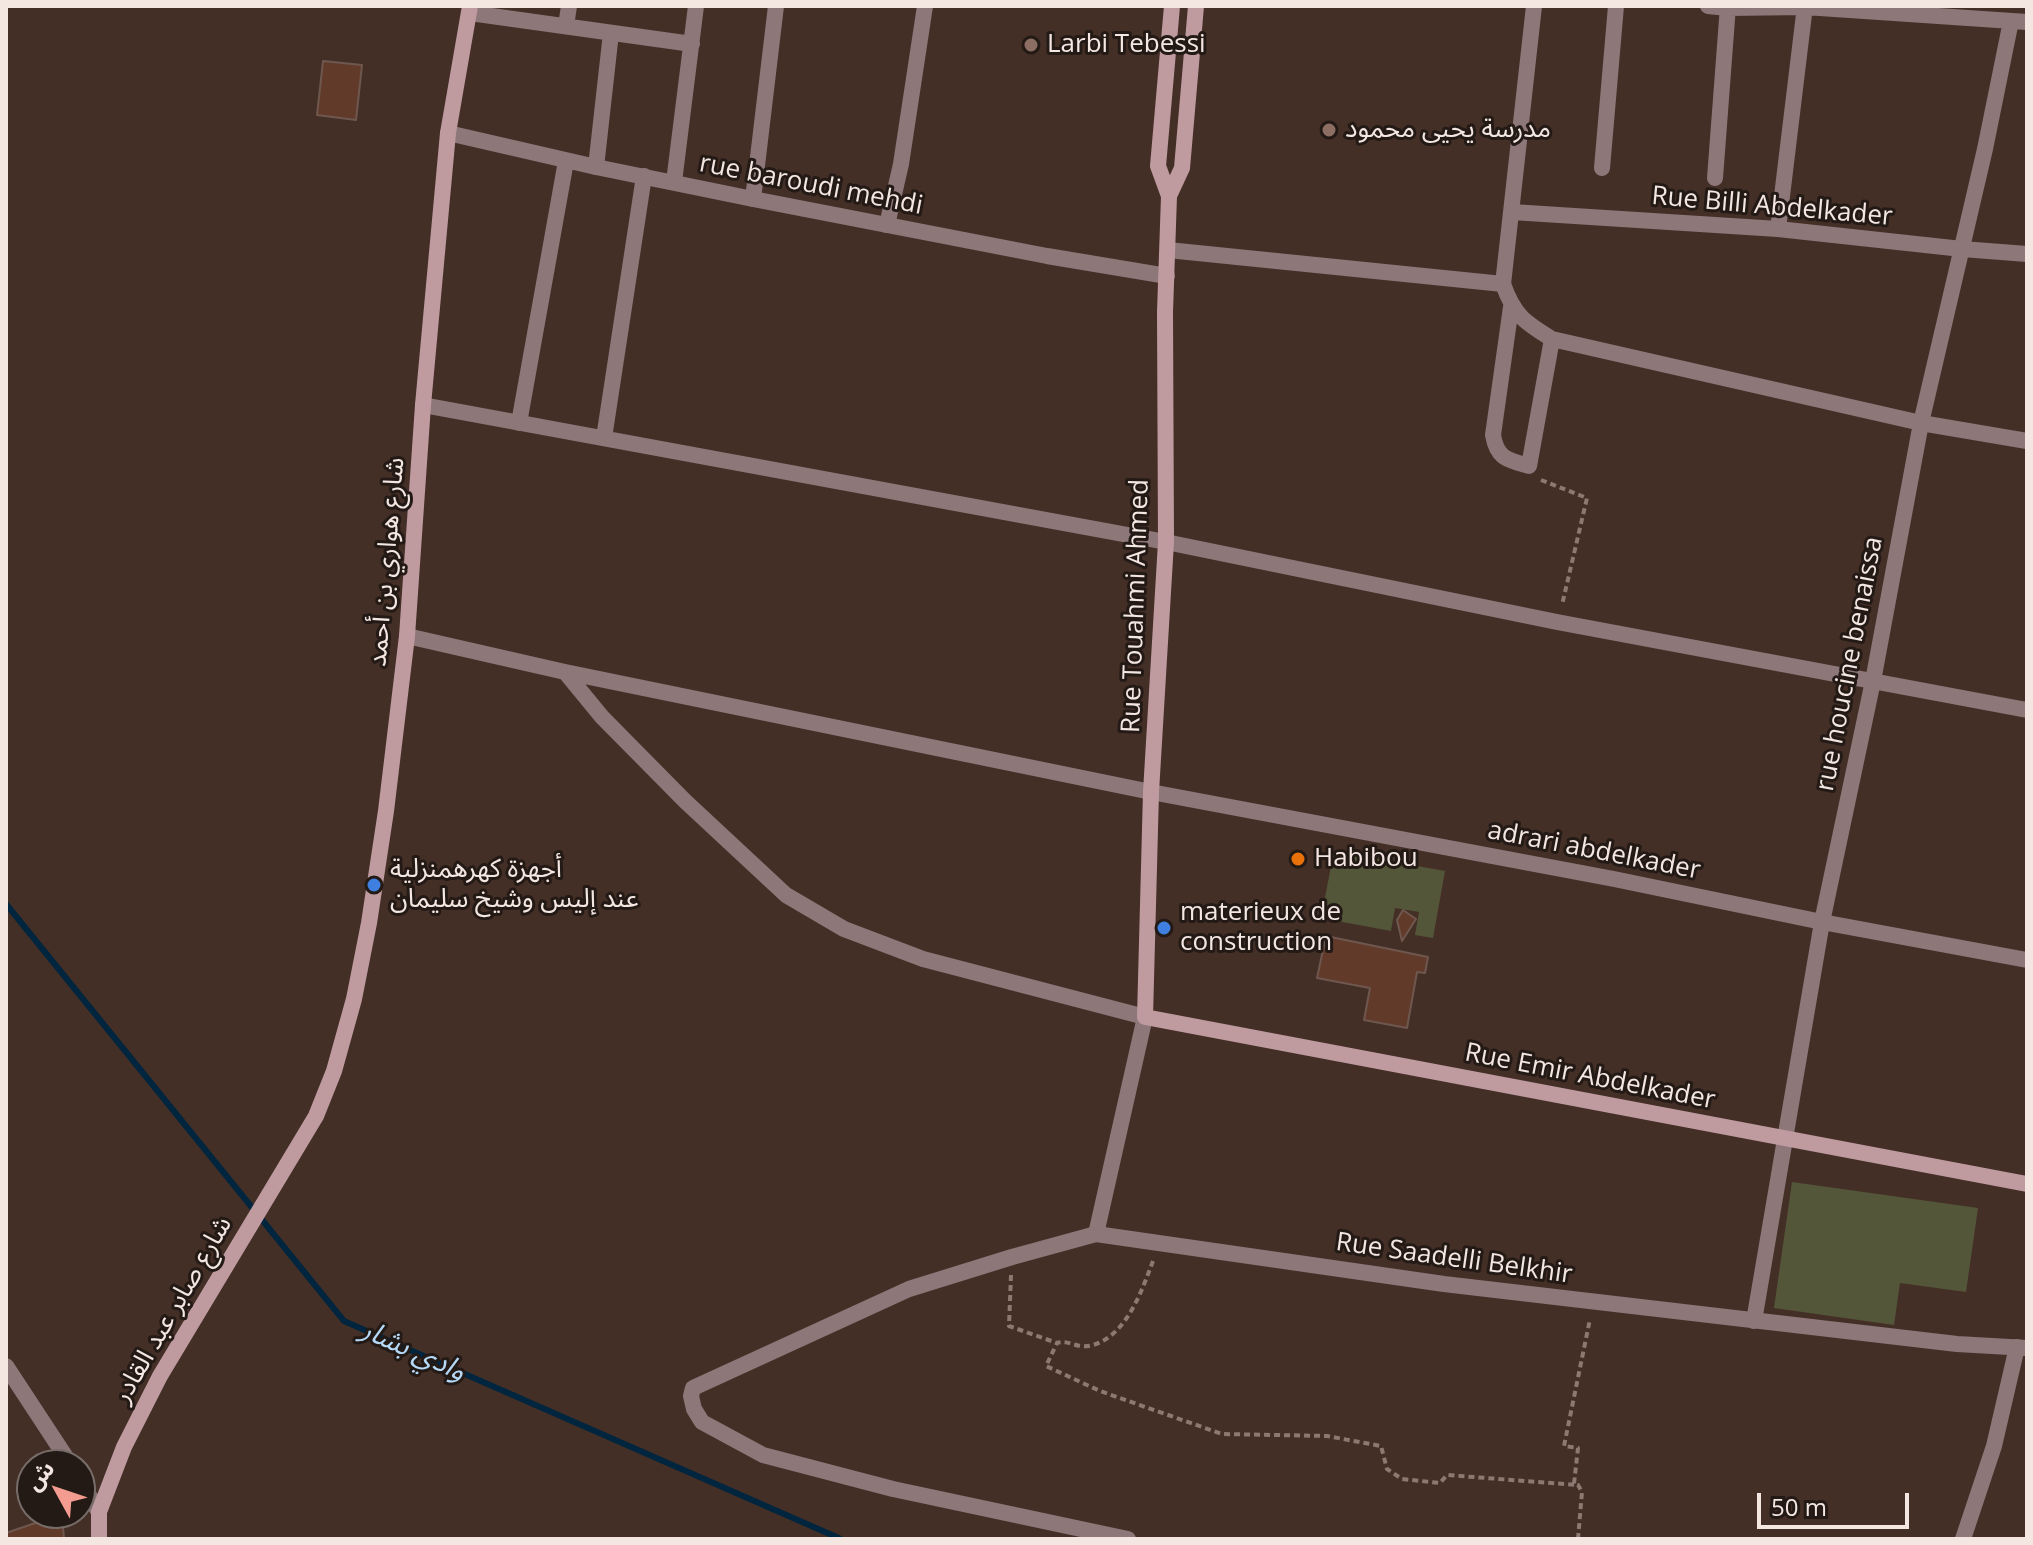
<!DOCTYPE html>
<html>
<head>
<meta charset="utf-8">
<style>
	body { margin:0 }
	#map { position:relative; width:2033px; height:1545px; overflow:hidden; background:#442f27; font-family:"Open Sans","Noto Sans Arabic",sans-serif }
	canvas { display:block }
	.frame { position:absolute; inset:0; border:8px solid #f4e6e1; pointer-events:none }
	.north { position:absolute; left:16px; top:1449px; width:80px; height:80px; box-sizing:border-box; background:#231a16; border:2px solid #776c67; border-radius:50%; rotate:310deg; font-size:22px; font-weight:700; line-height:32px; text-align:center; color:#f4e6e1 }
	.north::after { content:''; display:block; margin:auto; width:28px; height:36px; background:#f59c91; clip-path:polygon(50% 0,100% 100%,50% 72%,0 100%) }
	.scale { position:absolute; left:1757px; top:1493px; width:152px; height:36px; box-sizing:border-box; border:4px solid #f4e6e1; border-top:0; padding-left:10px; font-size:24px; line-height:28px; white-space:nowrap; color:#f4e6e1; -webkit-text-stroke:6px #231a16; paint-order:stroke }
</style>
</head>
<body>
<div id="map">
<canvas width="2033" height="1545"></canvas>
<div class="frame"></div>
<div class="north">ش</div>
<div class="scale">50 m</div>
</div>
<script>
const context = document.querySelector('canvas').getContext('2d');
context.lineJoin = 'round';
function fillPath(path, color) { context.fillStyle = color; context.fill(path, 'evenodd'); }
function strokePath(path, color, width, dash) { context.strokeStyle = color; context.lineWidth = width; context.lineCap = dash ? 'butt' : 'round'; context.setLineDash(dash || []); context.stroke(path); }
function label(font, color, halo, rows, align = 'center') {
  context.font = font + ' "Open Sans","Noto Sans Arabic",sans-serif'; context.lineWidth = 6; context.setLineDash([]); context.textBaseline = 'middle'; context.strokeStyle = halo; context.fillStyle = color; for (const [text, x, y, turn = 0] of rows) {
    context.save(); context.translate(x, y); context.rotate((+turn || 0) * Math.PI / 180); context.textAlign = isNaN(turn) ? turn : align; if (halo) context.strokeText(text, 0, 0); context.fillText(text, 0, 0); context.restore();
  }
}
const green = new Path2D(`
	M1334,851L1445,871L1433,938L1415,935L1419,912L1395,908L1391,931L1321,918Z
	M1792,1182L1978,1208L1966,1292L1900,1283L1894,1325L1774,1308Z`);
const stream = new Path2D(`
	M6,904L344,1321L841,1539`);
const building = new Path2D(`
	M323,61L362,65L356,120L317,115Z
	M1403,910L1416,919L1402,941L1397,920Z
	M1326,936L1428,957L1425,973L1417,972L1407,1028L1364,1020L1370,988L1317,978Z
	M62,1514L64,1539H6V1533Z`);
const path = new Path2D(`
	M1541,480L1587,498L1562,605
	M1153,1261C1142,1290 1127,1335 1093,1345C1077,1350 1070,1339 1057,1343L1046,1366L1100,1391L1222,1434L1327,1436L1381,1446L1387,1469L1402,1479L1440,1483L1447,1475L1578,1485
	M1011,1275L1009,1326L1057,1343
	M1578,1539L1582,1492L1578,1485L1574,1484L1578,1448L1564,1446L1590,1319`);
const minor = new Path2D(`
	M1708,6L1728,8L1805,7L2027,22
	M470,13L692,44
	M566,26L569,6
	M596,167L611,33
	M1602,168L1616,6
	M1715,178L1728,6
	M674,182L696,6
	M753,199L776,6
	M887,225L901,164L925,6
	M1778,229L1805,6
	M1503,284C1514,315 1524,322 1552,339L1529,466C1508,460 1497,459 1493,435L1511,307
	M1552,339L1921,423L2027,441
	M423,405L1166,542L1557,622L2027,710
	M519,423L566,161
	M604,438L644,176
	M1151,792L1614,879L1822,922L2027,960
	M1096,1234L1012,1257L909,1289L693,1388L691,1396L694,1409L702,1422L763,1455L893,1489L1128,1539
	M1754,1321L1822,922L1873,681L1921,423L1985,149L2011,21
	M1963,1539L1994,1446L2017,1347`);
const tertiary = new Path2D(`
	M448,133L596,167L753,199L1047,256L1167,276
	M1512,212L1778,229L1962,249L2027,254
	M1168,250L1503,284L1534,6
	M407,636L565,672L1151,792
	M565,672L602,717L685,801L786,895L844,929L923,959L1145,1017L1096,1234L1444,1284L1957,1344L2027,1348
	M6,1366L71,1465
	M80,1481L99,1512`);
const secondary = new Path2D(`
	M1172,6L1158,166L1169,196L1165,312L1166,542L1151,792L1145,1017L2027,1184
	M1169,196L1182,168L1196,6
	M99,1539V1512L124,1447L160,1376L316,1116L334,1071L354,999L369,923L386,811L407,636L423,405L448,133L470,6`);
const markers = [
	[1031,45,8,"#8d6e63"],
	[1329,130,8,"#8d6e63"],
	[1298,859,8,"#e8710a"],
	[374,885,8,"#3f7fe0"],
	[1164,928,8,"#3f7fe0"]
];
const poiNames = [
	["Larbi Tebessi",1047,45],
	["مدرسة يحيى محمود",1345,130],
	["Habibou",1314,859],
	["أجهزة كهرهمنزلية",390,870],
	["عند إليس وشيخ سليمان",390,900],
	["materieux de",1180,913],
	["construction",1180,943]
];
const streetNames = [
	["rue baroudi mehdi",811,185,11],
	["Rue Billi Abdelkader",1772,207,5],
	["شارع هواري بن أحمد",387,562,-85],
	["Rue Touahmi Ahmed",1136,606,-88],
	["rue houcine benaissa",1850,664,-79],
	["adrari abdelkader",1594,851,11],
	["Rue Emir Abdelkader",1590,1077,11],
	["Rue Saadelli Belkhir",1454,1259,8],
	["شارع صابر عبد القادر",173,1310,-60]
];
const waterNames = [
	["وادي بشار",413,1351,24]
];
fillPath(green, '#545639');
strokePath(stream, '#00253e', 6);
fillPath(building, '#623a2a');
strokePath(building, '#6e574e', 2);
strokePath(path, '#8b7972', 4, [6, 4]);
strokePath(minor, '#8d7779', 16);
strokePath(tertiary, '#8d7779', 16);
strokePath(secondary, '#bf9ba0', 16);
for (const [x, y, r, color] of markers) { const dot = new Path2D(); dot.arc(x, y, r, 0, 2 * Math.PI); context.fillStyle = color; context.fill(dot); strokePath(dot, '#231a16', 3); }
label('26px', '#f4e6e1', '#231a16', poiNames, 'left');
label('26px', '#f4e6e1', '#231a16', streetNames);
label('italic 28px', '#b5d9f6', '#231a16', waterNames);
</script>
</body>
</html>
